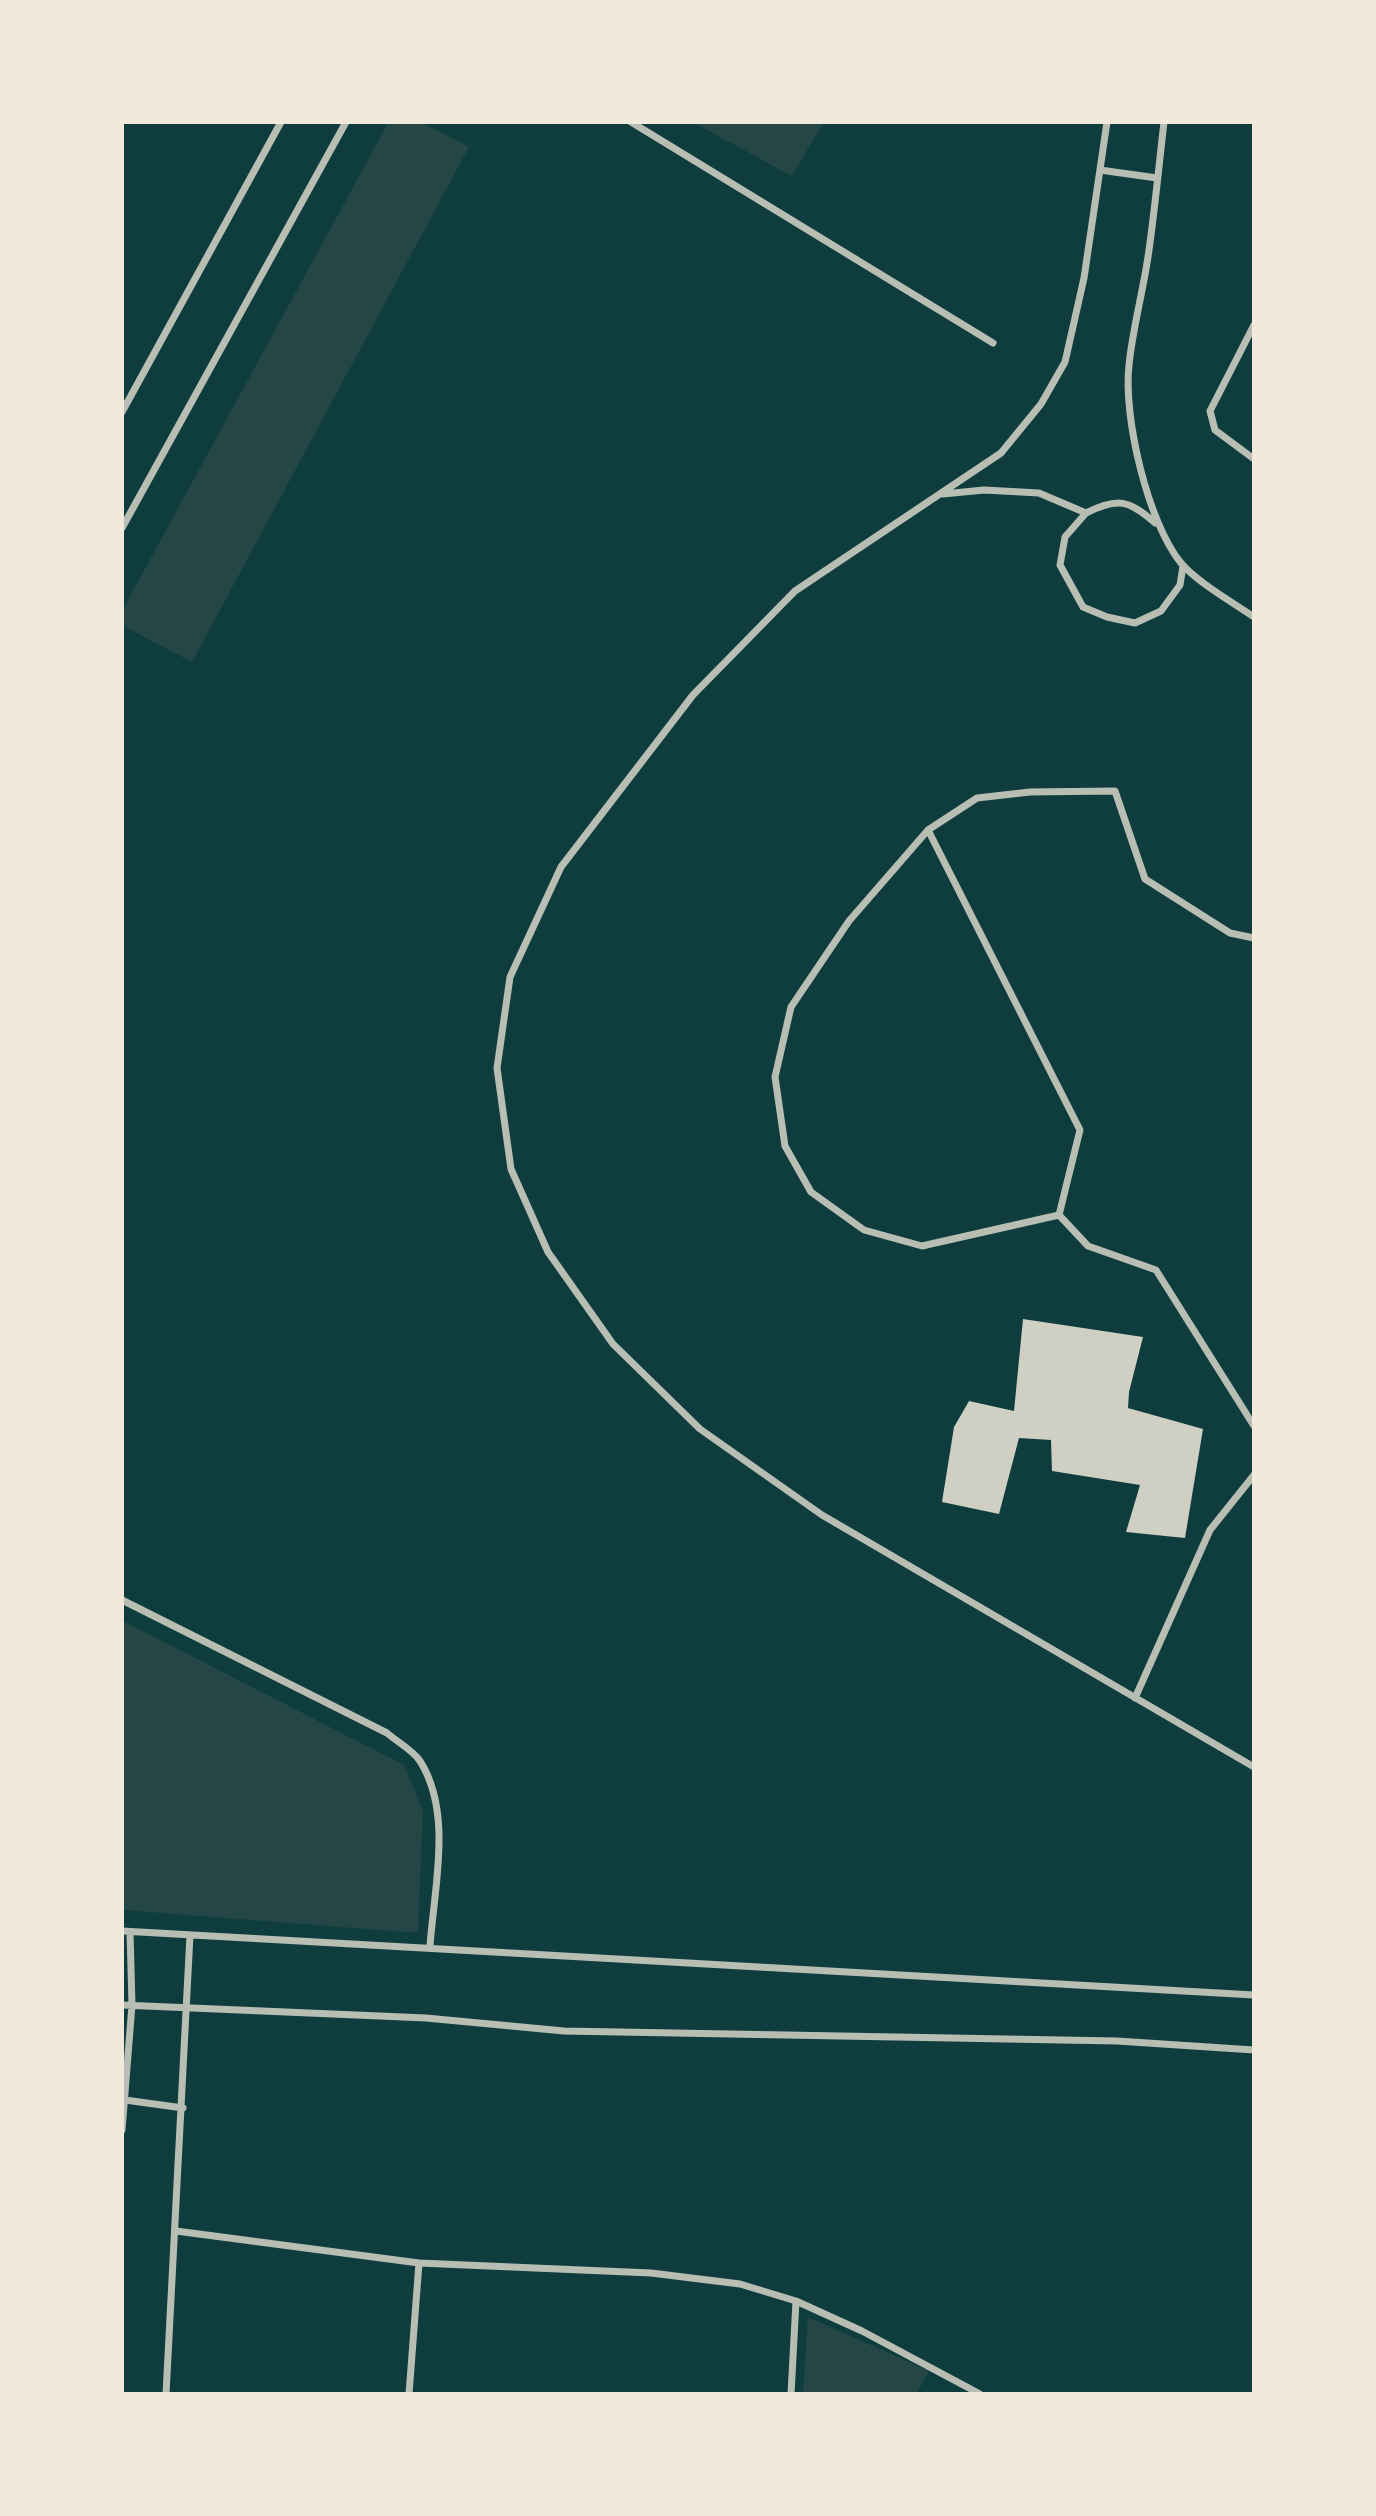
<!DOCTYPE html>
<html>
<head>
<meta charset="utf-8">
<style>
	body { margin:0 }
	#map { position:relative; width:1376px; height:2516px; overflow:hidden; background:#0f3d3e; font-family:Barlow,sans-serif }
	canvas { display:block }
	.frame { position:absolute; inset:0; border:124px solid #f1e9da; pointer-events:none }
</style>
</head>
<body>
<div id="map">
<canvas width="1376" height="2516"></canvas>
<div class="frame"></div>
</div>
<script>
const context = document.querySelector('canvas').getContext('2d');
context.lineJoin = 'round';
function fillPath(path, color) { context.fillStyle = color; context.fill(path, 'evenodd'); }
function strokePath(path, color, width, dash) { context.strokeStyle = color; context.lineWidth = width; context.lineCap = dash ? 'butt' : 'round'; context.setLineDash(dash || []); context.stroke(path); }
const green = new Path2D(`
	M388,123H423L469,147L192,662L123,626V609Z
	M694,123L823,122V123L792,176Z
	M123,1621L404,1765L423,1810L418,1933L123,1910Z
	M808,2317L929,2371L917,2393H803Z`);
const building = new Path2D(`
	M1023,1319L1143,1337L1129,1392L1128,1408L1203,1429L1185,1538L1126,1532L1140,1485L1052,1471L1051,1440L1019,1438L999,1514L942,1502L954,1427L969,1401L1014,1411Z`);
const minor = new Path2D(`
	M631,122L993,343
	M1107,122L1084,278L1065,362L1041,404L1001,453L795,591L693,695L561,867L510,977L497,1068L511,1169L548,1252L613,1344L700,1429L822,1515L1254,1767
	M1164,122C1159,165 1155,207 1149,250C1144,288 1133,326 1129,365C1123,417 1148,523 1181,563C1197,582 1232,602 1254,617
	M1100,170L1157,178
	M1254,325L1210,411L1215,430L1254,459
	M122,412L281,122
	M943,494L984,490L1039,493L1086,513C1118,497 1129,500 1155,523
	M1086,513L1065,537L1060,565L1083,607L1107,617L1135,623L1161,611L1180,585L1183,566
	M122,528L346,122
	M928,830L849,921L791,1007L775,1077L785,1146L811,1192L864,1230L922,1246L1059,1215
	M1254,938L1230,933L1145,879L1115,791L1030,792L977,798L928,830L1080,1130L1059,1215L1088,1246L1156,1270L1254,1426
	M122,1600L387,1733C397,1742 413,1750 420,1761C453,1813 434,1888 430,1946
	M1135,1698L1210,1530L1254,1475
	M122,1931L1254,1995
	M122,2005L426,2018L564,2031L1117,2041L1254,2050
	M125,2100L183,2108
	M122,2130L132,2005L130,1932
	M176,2231L419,2263L651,2273L740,2284L796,2301L862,2331L980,2394
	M166,2394L190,1935
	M409,2394L419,2263
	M791,2394L796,2301`);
fillPath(green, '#244646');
fillPath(building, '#cfcfc3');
strokePath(minor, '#b8beb3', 7);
</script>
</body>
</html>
